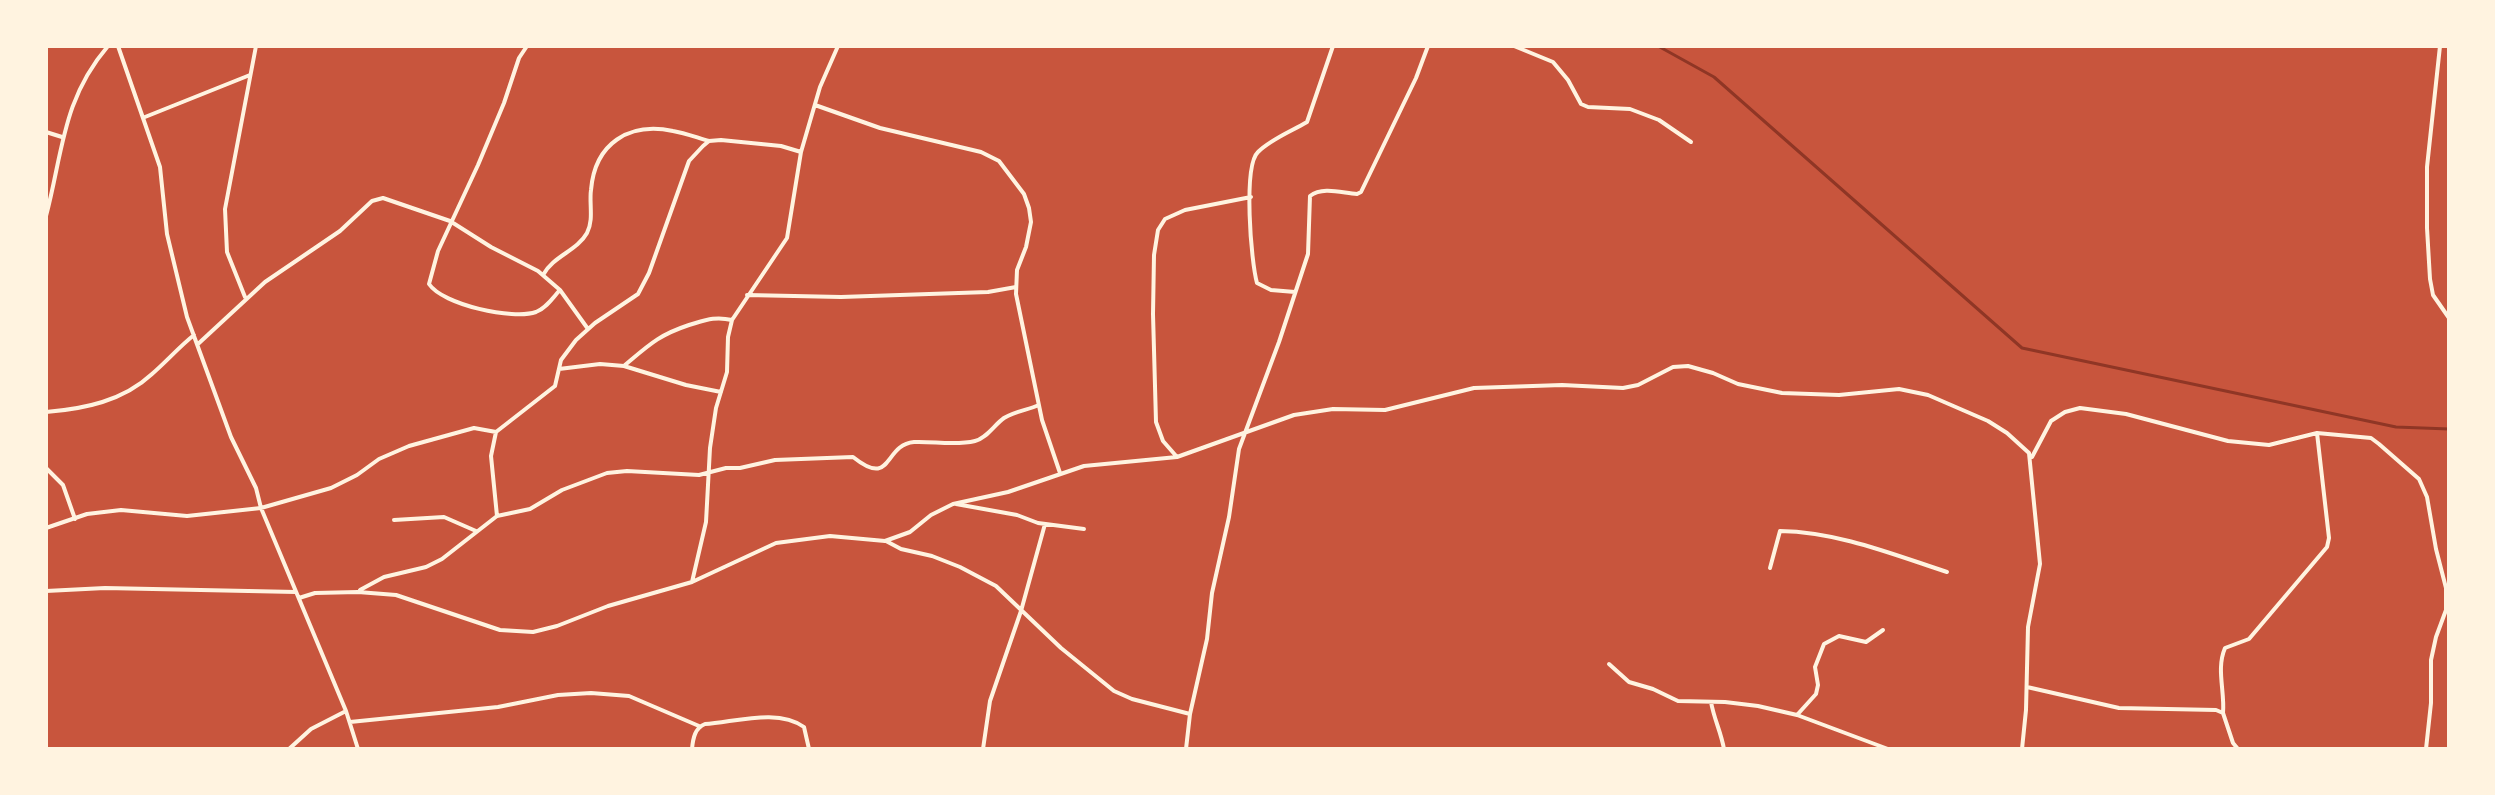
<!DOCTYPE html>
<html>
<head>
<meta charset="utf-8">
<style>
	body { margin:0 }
	#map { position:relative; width:2495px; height:795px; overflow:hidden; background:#c8553d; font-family:"Noto Sans",sans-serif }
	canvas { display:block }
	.frame { position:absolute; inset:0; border:48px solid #fff3e0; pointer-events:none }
</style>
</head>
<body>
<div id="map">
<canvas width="2495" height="795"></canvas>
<div class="frame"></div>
</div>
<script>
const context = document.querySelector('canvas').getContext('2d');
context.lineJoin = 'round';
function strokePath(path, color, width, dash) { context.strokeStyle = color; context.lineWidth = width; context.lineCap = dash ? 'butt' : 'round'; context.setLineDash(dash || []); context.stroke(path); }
const stream = new Path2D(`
	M1658,46L1714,77L2022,348L2396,427L2449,429`);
const minor = new Path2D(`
	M118,46L160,167L167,234L187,317L231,437L256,488L261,508L346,711L358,749
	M527,46L519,58L504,103L478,165L438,251L429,284C443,305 513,320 536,312C546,308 552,299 559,291
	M1514,46L1553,62L1568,80L1581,104L1588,107L1630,109L1659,120L1691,142
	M2440,46L2427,167V228L2430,279L2433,295L2449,318
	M815,105L880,128L981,152L999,161L1024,194L1029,208L1031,222L1026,247L1017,270L1016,294L1042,420L1060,473
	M145,117L250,75
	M46,132L62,137
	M46,216C63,152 62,100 108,46
	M543,275C553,256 577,251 587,233C594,220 589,203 591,190C595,143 629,122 673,131C685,133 698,138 709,141
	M1295,292L1271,290L1257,283C1251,262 1243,166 1258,152C1271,139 1292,131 1307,122L1333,46
	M747,295L841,297L988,292L1016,287
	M245,297L227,252L225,209L256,46
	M198,344L265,282L340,231L372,201L383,198L450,221L491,247L538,271L560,290L588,329
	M625,365C650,344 659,335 689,325C706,320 715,316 732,320
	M559,369L600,364L624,366L686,385L721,392
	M46,412C84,409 123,401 152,374C167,361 179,347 194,335
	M1177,457L1163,441L1156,422L1153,314L1154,255L1158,230L1165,219L1185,210L1251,197
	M2032,457L2051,421L2065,412L2080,408L2126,414L2228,441L2269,445L2317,433L2371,438L2379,444L2419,479L2427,497L2436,549L2446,588V610L2436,637L2431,660V703L2426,749
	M46,468L63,485L75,519
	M956,504L1017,515L1038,523L1084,529
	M497,516L491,456L496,432L555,386L561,360L576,340L595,323L638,294L649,273L689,161L703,146L709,141L721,140L781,146L801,152
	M394,520L444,517L476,531
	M46,528L87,514L121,510L187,516L261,508L331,488L357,475L379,459L409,446L474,428L496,432
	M886,541L901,549L932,556L960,567L996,586L1061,648L1114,691L1132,699L1190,714
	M1770,568L1780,531C1838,532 1892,554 1947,572
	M692,582L706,522L710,448L716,408L727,372L728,337L732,320L787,238L801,152L820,87L838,46
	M360,590L384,577L426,567L442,559L497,516L530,509L562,490L607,473L627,471L699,475L726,468H740L775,460L853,457C893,489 883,445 914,442C933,441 955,446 975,441C987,438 994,425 1004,418C1015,411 1028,410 1039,405
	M46,591L105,588L296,592
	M299,598L315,593L358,592L396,595L500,630L533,632L557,626L608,606L692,582L776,543L830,536L885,541L910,532L931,515L953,504L1008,492L1084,466L1177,457L1294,415L1333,409L1385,410L1474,388L1562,385L1623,388L1638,385L1673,367L1688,366L1713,373L1738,384L1782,393L1839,395L1899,389L1928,395L1988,421L2007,433L2029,453L2040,564L2028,627L2026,710L2022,749
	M1609,664L1629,682L1653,689L1678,701L1725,702L1758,706L1797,715L1888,749
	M2027,687L2119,708L2216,710L2223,713L2233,743L2238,749
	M1711,702C1714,719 1721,732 1724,749
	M2223,713C2225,691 2216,669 2225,648L2249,639L2327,547L2329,538L2317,433
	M1797,715L1816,694L1818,685L1815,667L1824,644L1839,636L1866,642L1883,630
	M350,722L498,707L558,695L591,693L629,696L699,726
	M289,749L311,729L346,711
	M692,749C693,738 695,728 705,724C735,722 778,708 804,727L809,749
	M983,749L990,701L1021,611L1045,524
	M1186,749L1190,714L1207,639L1212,593L1229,517L1239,449L1279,342L1308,254L1310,196C1323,186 1342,193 1357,194L1361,192L1416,78L1428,46`);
strokePath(stream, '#8f3625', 3);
strokePath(minor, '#fff3e0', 4);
</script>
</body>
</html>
